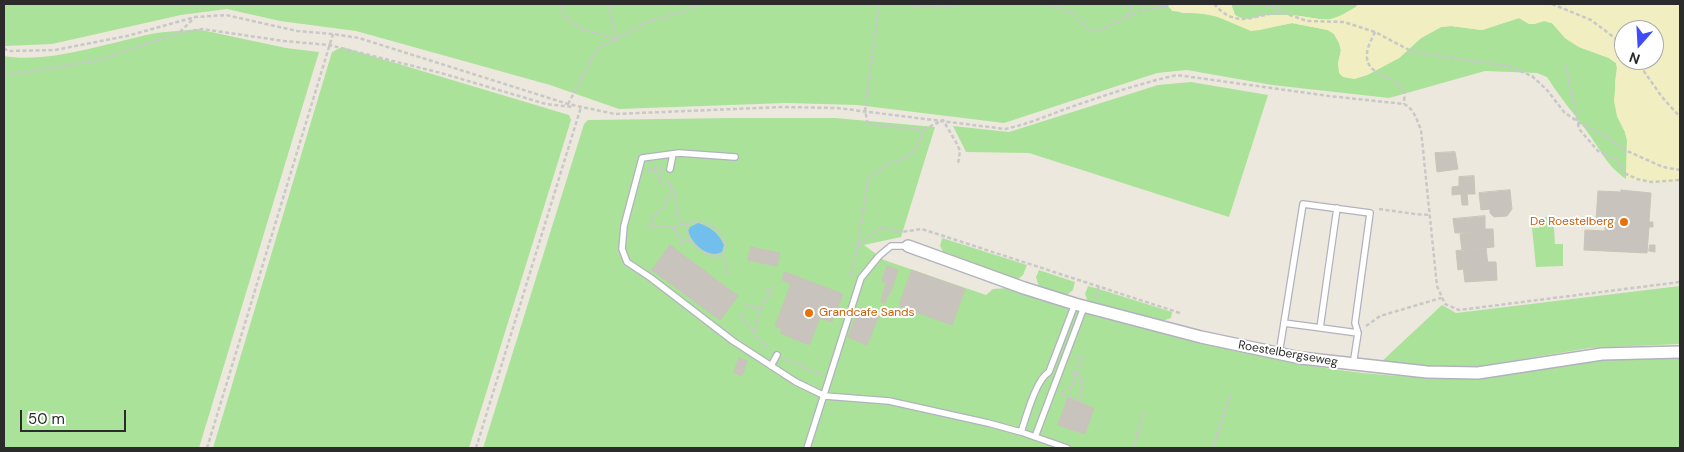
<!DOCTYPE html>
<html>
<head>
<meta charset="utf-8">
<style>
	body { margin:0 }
	#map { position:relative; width:1684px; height:452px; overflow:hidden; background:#ede8dd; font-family:"DM Sans",sans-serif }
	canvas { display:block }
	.frame { position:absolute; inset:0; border:5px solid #2b2b2b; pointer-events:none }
	.north { position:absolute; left:1614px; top:20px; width:50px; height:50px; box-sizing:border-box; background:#fff; border:1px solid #aaa; border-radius:50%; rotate:199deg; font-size:14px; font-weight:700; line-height:20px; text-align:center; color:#2b2b2b }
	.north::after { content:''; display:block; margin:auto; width:18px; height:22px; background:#3f4cf8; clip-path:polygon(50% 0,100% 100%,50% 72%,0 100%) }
	.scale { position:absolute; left:20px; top:410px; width:106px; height:22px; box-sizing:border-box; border:2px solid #2b2b2b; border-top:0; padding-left:6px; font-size:15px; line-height:18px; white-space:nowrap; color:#2b2b2b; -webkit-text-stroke:4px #fff; paint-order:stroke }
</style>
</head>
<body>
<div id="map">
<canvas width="1684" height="452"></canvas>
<div class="frame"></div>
<div class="north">N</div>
<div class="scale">50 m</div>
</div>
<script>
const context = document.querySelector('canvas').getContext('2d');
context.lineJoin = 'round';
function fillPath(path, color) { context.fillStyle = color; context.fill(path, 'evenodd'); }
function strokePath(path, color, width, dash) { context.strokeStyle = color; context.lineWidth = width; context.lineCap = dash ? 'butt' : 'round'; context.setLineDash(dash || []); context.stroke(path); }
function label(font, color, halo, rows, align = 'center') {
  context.font = font + ' "DM Sans",sans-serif'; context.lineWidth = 4; context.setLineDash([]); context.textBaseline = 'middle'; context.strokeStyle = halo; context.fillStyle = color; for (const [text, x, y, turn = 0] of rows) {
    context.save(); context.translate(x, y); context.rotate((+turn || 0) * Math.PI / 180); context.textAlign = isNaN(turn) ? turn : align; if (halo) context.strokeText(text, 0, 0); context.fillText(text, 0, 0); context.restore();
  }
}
const green = new Path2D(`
	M4,4H1168L1169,8L1182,13H1200L1223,18L1277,26L1292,23L1328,30L1334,34L1339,43L1341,50L1338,64L1354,79L1367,75L1399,58L1421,38L1441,27L1451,26L1482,30L1519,18L1529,24H1534L1544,21L1552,23L1565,38L1579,47L1609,58L1616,63L1617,68L1615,81L1617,116L1625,132L1627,140L1626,179C1607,165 1604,156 1591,137C1577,117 1560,98 1547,77L1537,73L1485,71L1389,98L1272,85L1187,70L1157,73L1004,123L857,105L786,103L619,109L550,85L356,31L280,21L227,9L181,15L52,44L5,46Z
	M1231,4H1358L1356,7C1349,11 1340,17 1331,19C1321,21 1310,17 1300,16C1290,15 1279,15 1268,15C1254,16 1248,23 1235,15Z
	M197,29L286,48L319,52L199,448H4V56C47,64 108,43 151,34C166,31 182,31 197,29Z
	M342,47L569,115L571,120L469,448H213L332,52Z
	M1191,82L1268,95L1229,217L1029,153L966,152L953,126L1009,132L1158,85Z
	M733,118H835L935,127L901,237L864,245L884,260L986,295L993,289L1008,288C1159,331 1311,383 1470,377C1511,376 1549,365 1590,360C1620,357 1650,357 1680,356V448H483L584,124L588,120Z
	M1548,217C1556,224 1554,235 1555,244H1563V266L1536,267L1532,228H1539L1542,218Z
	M942,238L1027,265L1023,275L1017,280L944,253L940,246Z
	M1039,270L1075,282L1073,290L1066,296L1039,287L1036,277Z
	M1088,286L1099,289L1172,312L1171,318L1162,321L1088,302L1085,294Z
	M1680,286V344L1590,348L1481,366L1428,370L1380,363L1442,305L1456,313Z`);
const sand = new Path2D(`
	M1168,4H1231L1235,15C1249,24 1261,15 1276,15C1284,15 1292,15 1300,16C1310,17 1321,21 1331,19C1340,17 1349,11 1356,7L1358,4H1680V182L1652,183L1626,179L1627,140L1625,132L1617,116L1614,101L1617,68L1616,63L1609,58L1579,47L1565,38L1552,23L1544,21L1534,24H1529L1519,18L1482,30L1451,26L1441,27L1421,38L1399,58L1367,75L1354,79L1343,77L1339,73L1338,64L1341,50L1339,43L1334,34L1328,30L1292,23L1260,30L1251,31L1213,15L1172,11ZM1624,30H1654V60H1624Z`);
const water = new Path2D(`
	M698,223C711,227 718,233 724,245L722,252C708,259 692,244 688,231L690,227Z`);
const building = new Path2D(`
	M1455,152L1458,169L1437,172L1435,153Z
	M1474,176L1475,194H1467L1468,205H1462L1461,194L1452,195V187L1459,186V177Z
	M1510,190L1512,209L1507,216L1494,217L1490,213V209L1481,210L1479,193Z
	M1621,190L1651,193L1649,222H1653V227H1649L1647,253L1584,250L1585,230L1605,231V220H1596L1598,191L1621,192Z
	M1485,216V232L1455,233L1453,219Z
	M1486,229H1493L1494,247L1462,250L1460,234L1485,232Z
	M670,245L738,296L720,320L652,270Z
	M1650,245H1655V252L1649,251Z
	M751,247L780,253L777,266L748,260Z
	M1486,248L1488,265L1463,266V269L1458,270L1456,251Z
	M1488,262H1496L1497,280L1465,282L1463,266L1488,265Z
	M887,266L898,270L891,292H889L885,303L881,302L886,283L882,281Z
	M912,270L965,289L952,325L899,306Z
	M785,272L843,294L832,322L820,318L809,345L780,333L782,329L775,326L791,284L782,280Z
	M860,308L879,315L867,345L848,337Z
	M739,358L747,361L742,376L734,373Z
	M1068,398L1094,408L1085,434L1058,425Z`);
const path = new Path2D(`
	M560,4L567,20L584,30L617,39L644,23L689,10L700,4
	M879,4L865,111L868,124L922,130
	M892,4L939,7L971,4
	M1034,4C1054,5 1064,7 1080,20C1087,26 1086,29 1096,32L1142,10L1166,7L1170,4
	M1214,4C1238,31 1254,13 1282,13
	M1235,4L1243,5L1254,4
	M1259,4L1273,6L1284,13L1307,21L1344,22L1375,32L1413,52L1507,66L1532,76L1547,90L1564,112L1581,124L1609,138L1627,151L1663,167L1680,170
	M1552,4L1591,20L1624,45
	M1127,16L1132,4
	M180,32L194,18
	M1375,32C1372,39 1367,47 1367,54C1365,78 1398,74 1404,92C1405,95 1404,101 1404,104
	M4,48L8,51L55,50L127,36L195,17L226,15L297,31L333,34L359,38L568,104L615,114L782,107L837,108L1005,129C1029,124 1051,114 1074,106C1108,94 1142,83 1177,75L1329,96L1404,104C1414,109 1417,120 1421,130L1437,286L1445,304L1459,310L1680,282
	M1636,60L1662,97L1680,117
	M1566,66L1579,129L1598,151L1616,159L1624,173L1637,179L1651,182L1680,180
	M4,72L13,74L100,60L179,33L202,29L284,41L329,45L441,73L546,104L573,107
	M568,104L598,48L617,39L609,8L611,4
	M654,167L661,168L659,181L670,183L676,198L678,216L683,224
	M650,168L649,170L657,172
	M672,190L662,209L654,215L651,226L672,227L679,234L683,242L680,245
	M1379,209L1415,214L1430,215
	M686,225C689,224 691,222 694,222C711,219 732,239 722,255L728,270L726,276
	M673,227L683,224L686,225L689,240L683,242
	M689,240C699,250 707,258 722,255
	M858,245L882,227L901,232L922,229L1180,313
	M851,275L858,245L868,179C873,175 879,170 885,166C908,154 915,160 923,130L943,120L957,144L960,151L958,164
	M766,289L771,292
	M1096,297L1099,286
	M746,305L760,309L754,334
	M760,309L774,286
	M740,314L754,334L770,350
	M1366,326L1380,316L1441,298
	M786,359L822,375
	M1072,373L1082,377L1081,403
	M1062,392L1072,387L1082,358L1075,356
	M1061,394L1081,401
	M207,448L333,34
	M476,448L581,107H579
	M1134,448L1143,412
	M1213,448L1226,407L1232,394`);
const service = new Path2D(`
	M735,157L679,153L642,158L624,226L622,249L627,262L651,278L733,341L796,382L825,396L889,401L988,423L1021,432L1067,448
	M670,169L673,154
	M1284,323L1358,333
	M1320,328L1337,208
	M1279,354L1303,204L1370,213L1355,323L1358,333L1353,365
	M771,366L777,355
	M1021,432C1026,418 1036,379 1049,372L1075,304
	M1035,437L1084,307
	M807,448L861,278L879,256L891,246H908`);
const minor = new Path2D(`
	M908,246L1024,288L1075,304L1201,337L1301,358L1427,372L1478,373L1602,354L1680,352`);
const markers = [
	[1624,222,5,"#e8710a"],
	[809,313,5,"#e8710a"]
];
const foodNames = [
	["De Roestelberg",1614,222],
	["Grandcafe Sands",819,313,"left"]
];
const streetNames = [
	["Roestelbergseweg",1288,354,10]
];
fillPath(green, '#abe29a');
fillPath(sand, '#f1efc1');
fillPath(water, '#72beed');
fillPath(building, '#c8c4bd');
strokePath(building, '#c8c4b7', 1);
strokePath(service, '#b1b2be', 8);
strokePath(minor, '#b1b2be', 14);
strokePath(path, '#c8c8c8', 2.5, [4, 2.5]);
strokePath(service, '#fff', 5.5);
strokePath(minor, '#fff', 11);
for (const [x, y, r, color] of markers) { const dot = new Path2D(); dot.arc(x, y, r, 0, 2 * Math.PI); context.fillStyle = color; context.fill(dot); strokePath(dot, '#fff', 2); }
label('12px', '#c56008', '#fff', foodNames, 'right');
label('12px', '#2b2b2b', '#fff', streetNames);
</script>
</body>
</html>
